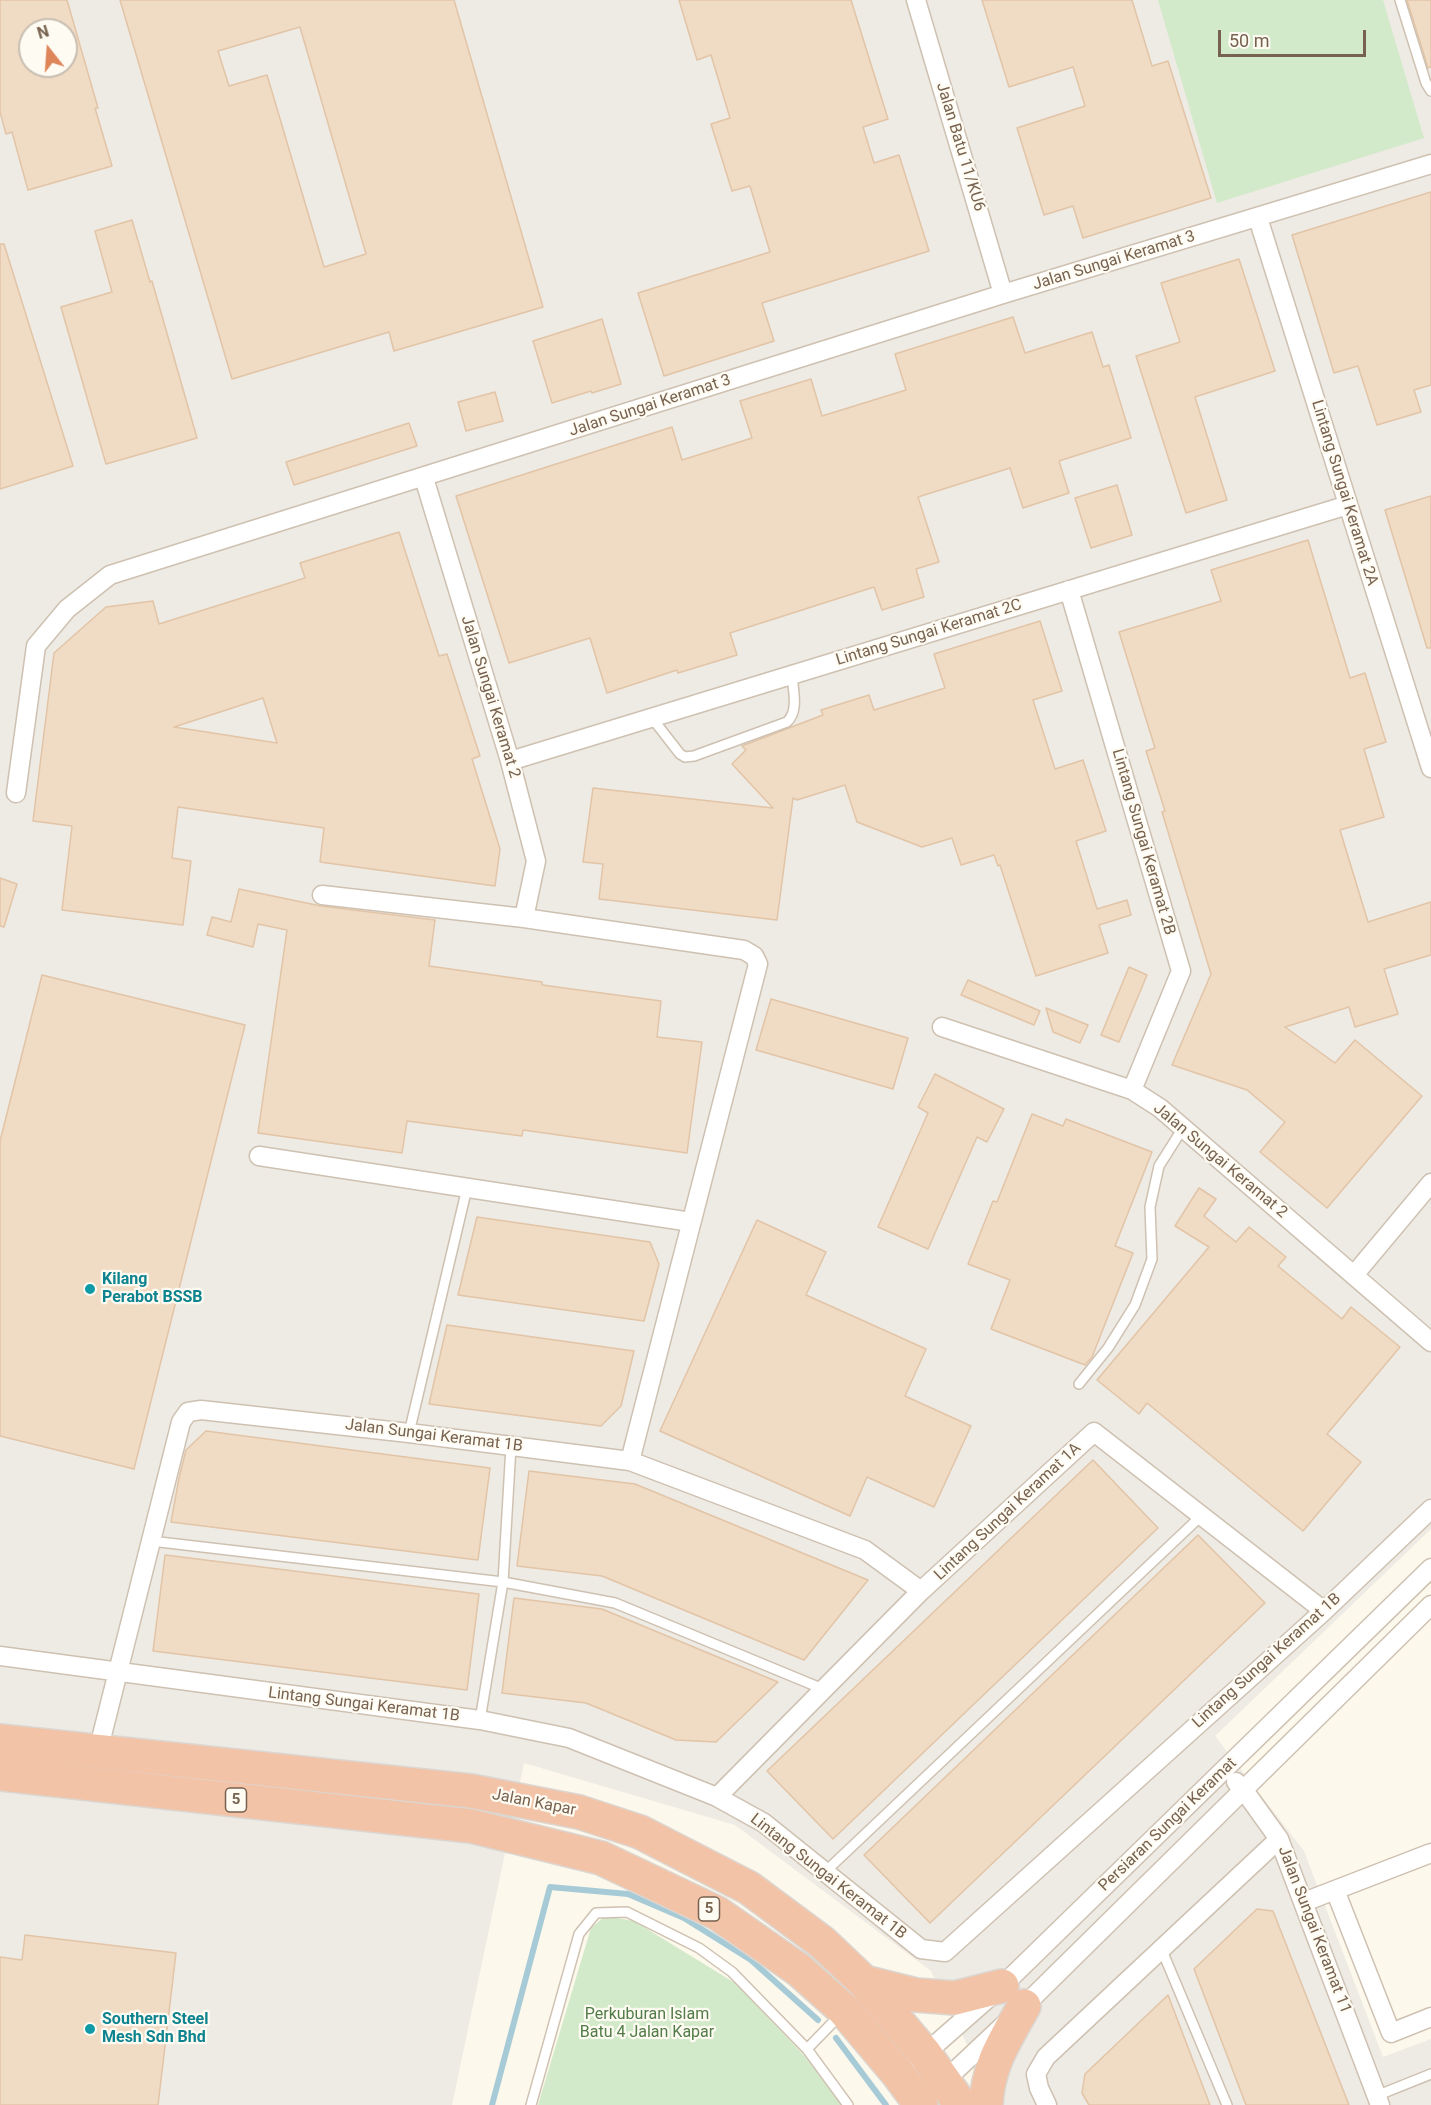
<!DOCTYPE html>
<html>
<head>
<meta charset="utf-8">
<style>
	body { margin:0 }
	#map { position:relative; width:1431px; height:2105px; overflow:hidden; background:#fcf8ec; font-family:Roboto,sans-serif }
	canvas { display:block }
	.north { position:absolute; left:18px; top:18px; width:60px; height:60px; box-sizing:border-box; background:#fefbf3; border:2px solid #c8beb1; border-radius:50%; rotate:343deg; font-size:16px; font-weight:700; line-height:24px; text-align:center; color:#77624f }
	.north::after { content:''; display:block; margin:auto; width:21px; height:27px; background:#de8659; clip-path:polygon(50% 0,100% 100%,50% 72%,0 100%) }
	.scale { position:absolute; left:1218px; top:30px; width:148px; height:27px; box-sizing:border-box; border:3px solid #77624f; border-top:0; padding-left:8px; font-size:18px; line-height:21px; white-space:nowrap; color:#77624f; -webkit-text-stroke:4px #fefbf3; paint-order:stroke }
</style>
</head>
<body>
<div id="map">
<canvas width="1431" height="2105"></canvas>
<div class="north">N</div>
<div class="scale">50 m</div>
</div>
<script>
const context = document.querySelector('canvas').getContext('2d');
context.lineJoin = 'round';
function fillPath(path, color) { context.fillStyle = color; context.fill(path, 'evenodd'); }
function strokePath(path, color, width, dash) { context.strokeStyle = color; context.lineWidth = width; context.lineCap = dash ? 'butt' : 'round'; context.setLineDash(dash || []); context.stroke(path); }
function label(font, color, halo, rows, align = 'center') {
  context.font = font + ' Roboto,sans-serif'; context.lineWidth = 4.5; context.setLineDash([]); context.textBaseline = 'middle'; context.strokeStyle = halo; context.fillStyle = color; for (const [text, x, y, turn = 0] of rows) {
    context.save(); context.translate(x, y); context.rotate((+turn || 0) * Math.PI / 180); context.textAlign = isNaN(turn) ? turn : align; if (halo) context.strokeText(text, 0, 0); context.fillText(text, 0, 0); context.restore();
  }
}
const industrial = new Path2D(`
	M0,0H1431V1529L1215,1736L1304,1851L1383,2057L1431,2039V2105H997L931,1971L735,1825L524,1763L452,2105H0ZM30,30H66V66H30Z`);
const green = new Path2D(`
	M1158,0H1383L1424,138L1217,203Z
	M605,1916L634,1921L735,1983L800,2051L847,2105H538L591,1928Z`);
const stream = new Path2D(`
	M836,2038L886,2105
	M492,2105L550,1887L628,1894L684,1918L751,1960L818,2020`);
const building = new Path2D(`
	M0,0H67L98,108H95L112,166L28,190L12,132L6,134L0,112ZM30,30H66V66H30Z
	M120,0H454L543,307L394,351L389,332L232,379ZM300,27L366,254L324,267L267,75L229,86L218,51Z
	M679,0H851L888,119L863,127L874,163L899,155L929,251L762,303L774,341L664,376L638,293L770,252L750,186L732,191L711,124L730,118L711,55L697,60Z
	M982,0H1132L1152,66L1168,61L1211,198L1083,238L1073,206L1044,215L1017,128L1085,106L1073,67L1009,87Z
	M1407,0H1431V67L1428,68Z
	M1431,192V385L1414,390L1421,412L1377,425L1358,366L1334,373L1292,235Z
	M132,220L150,282L152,281L197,438L106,464L61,307L112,292L95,231Z
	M0,244H4L73,466L0,489Z
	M1239,259L1275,371L1195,397L1227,500L1186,513L1136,356L1180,342L1161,283Z
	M1013,317L1025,353L1092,332L1103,367L1109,365L1131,438L1059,461L1069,493L1023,508L1010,468L918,497L939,562L916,569L924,597L882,610L874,587L730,633L737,655L678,673L677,670L607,693L590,638L509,663L456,496L672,427L682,460L752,438L740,401L811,379L822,416L906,390L895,354Z
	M602,319L621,384L592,393L591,391L552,403L533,341Z
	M495,392L503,421L466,431L458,402Z
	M409,423L417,446L294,485L286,462Z
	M1117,485L1132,535L1091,548L1075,498Z
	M1431,496V648H1427L1385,510Z
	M399,532L439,656L447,654L480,756L472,759L500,849L495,886L320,862L324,828L178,807L172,858L191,861L183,925L62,910L72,826L33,821L54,653L106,607L153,601L159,624L305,578L300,563ZM263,698L277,743L174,727Z
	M1308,540L1350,678L1365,673L1386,742L1364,749L1384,817L1340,830L1368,922L1431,902V955L1384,969L1398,1014L1355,1027L1349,1007L1285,1027L1335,1063L1355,1040L1422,1096L1327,1208L1260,1152L1285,1122L1247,1090L1172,1065L1211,974L1162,812L1165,811L1146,751L1155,748L1119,632L1221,601L1211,570Z
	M1040,621L1062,691L1033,700L1055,769L1083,760L1106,831L1076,841L1097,909L1127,900L1131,915L1099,925L1108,953L1036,976L1000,865L998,866L994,855L961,865L952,838L922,847L857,822L845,785L797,800L793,798L777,920L599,899L603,864L583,862L593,788L773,808L732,764L746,750L742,746L823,715L821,710L869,695L874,710L945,688L934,654Z
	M0,878L17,884L4,927L0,926Z
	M239,889L321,906L435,920L429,966L542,982V985L661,1001L657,1037L702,1042L687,1153L523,1130L522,1136L407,1121L402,1153L258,1133L287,930L258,924L253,947L207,935L212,917L231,922Z
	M1129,967L1147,975L1119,1042L1101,1035Z
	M42,975L245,1025L134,1469L0,1436V1141Z
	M968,980L1040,1011L1034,1025L961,995Z
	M771,999L908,1038L893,1089L756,1050Z
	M1046,1008L1088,1025L1080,1043L1053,1032Z
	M935,1074L1004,1109L987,1142L977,1137L928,1249L878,1227L928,1113L918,1107Z
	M1032,1114L1063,1126L1066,1119L1152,1152L1115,1246L1133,1253L1092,1357L1085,1365L991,1329L1010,1280L968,1264L993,1201L997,1202Z
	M1199,1188L1216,1199L1204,1216L1236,1242L1249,1227L1286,1257L1278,1266L1342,1319L1351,1307L1400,1347L1327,1434L1361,1462L1303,1531L1147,1403L1139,1414L1097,1380L1209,1247L1175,1226Z
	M477,1217L650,1242L659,1264L644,1321L458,1295Z
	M757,1220L826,1252L806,1295L926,1349L905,1396L971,1426L934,1507L867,1477L850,1516L660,1431Z
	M447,1325L634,1351L621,1406L601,1426L429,1404Z
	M206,1431L490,1468L478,1560L171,1522L179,1478L186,1450Z
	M1093,1460L1158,1528L833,1839L767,1771Z
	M529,1471L635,1484L868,1580L804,1660L602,1576L517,1566Z
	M1198,1535L1265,1603L930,1923L864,1855Z
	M165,1555L479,1594L467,1690L153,1651Z
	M514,1598L602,1609L778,1682L716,1742L676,1740L586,1703L502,1693Z
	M1257,1909L1273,1911L1349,2105H1246L1194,1969Z
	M25,1935L176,1953L158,2105H0V1957L22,1960Z
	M1168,1995L1210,2105H1089L1082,2093L1085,2074Z`);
const lane = new Path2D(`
	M1400,0L1426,83L1431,91
	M652,718L680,754L685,757L694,756L787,722C799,711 793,690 792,675
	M1079,1384L1108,1348L1135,1305L1152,1259L1150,1207L1159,1166L1183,1128
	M409,1433L467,1188
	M151,1541L503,1582L615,1603L823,1689
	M480,1720L503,1582L511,1446
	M825,1872L1201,1516
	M1161,1948L1227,2105
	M807,2049L841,2014
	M1376,2096L1431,2074
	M531,2105L579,1934L596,1913L627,1912L699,1948L732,1972L807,2049L848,2105`);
const street = new Path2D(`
	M916,0L1003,294
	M1258,218L1431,768
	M424,478L510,761L536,861L524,918
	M1069,590L1181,971L1132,1090
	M510,761L1348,505
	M16,793L36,646L67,609L110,575L1003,294L1431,164
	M322,895L524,918L744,950L754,956L758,964L630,1461
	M942,1027L1132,1090L1160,1108L1431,1342
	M259,1156L691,1222
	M1354,1275L1431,1183
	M0,1656L480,1720L569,1738L717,1797L764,1823L921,1949L945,1952L1324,1611L1431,1509
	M98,1751L181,1422L188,1412L201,1410L409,1433L630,1461L865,1550L921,1591
	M1236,1782L1243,1789L1279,1839L1380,2105
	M717,1797L921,1591L1094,1432L1324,1611
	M1335,1890L1391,2033L1431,2017
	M1304,1902L1431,1853
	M919,2059L1002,1986L1431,1568
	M939,2086L1024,2006L1431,1605
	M1047,2105L1039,2088L1036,2074L1046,2057L1279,1839`);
const highway = new Path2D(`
	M0,1741L471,1791L579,1812L640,1832L749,1888L823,1943L864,1982L925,2054L961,2105
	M0,1774L471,1826L601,1858L717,1913L799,1970L844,2010L898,2074L921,2105
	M864,1982L916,1995L955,1998L1002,1986
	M986,2105C988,2064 1005,2041 1024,2006`);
const markers = [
	[90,1289,6,"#0f9aa8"],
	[90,2029,6,"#0f9aa8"]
];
const shields = [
	[236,1800,21],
	[709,1909,21]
];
const shieldNames = [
	["5",236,1800],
	["5",709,1909]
];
const streetNames = [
	["Jalan Batu 11/KU6",960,147,73],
	["Jalan Sungai Keramat 3",1114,261,-17],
	["Jalan Sungai Keramat 3",650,406,-18],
	["Lintang Sungai Keramat 2A",1344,493,73],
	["Lintang Sungai Keramat 2C",929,633,-17],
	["Jalan Sungai Keramat 2",490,697,73],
	["Lintang Sungai Keramat 2B",1143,842,74],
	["Jalan Sungai Keramat 2",1220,1161,40],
	["Jalan Sungai Keramat 1B",434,1436,7],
	["Lintang Sungai Keramat 1A",1008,1512,-43],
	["Lintang Sungai Keramat 1B",1267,1661,-42],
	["Lintang Sungai Keramat 1B",364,1705,7],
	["Jalan Kapar",534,1803,11],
	["Persiaran Sungai Keramat",1168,1825,-44],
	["Lintang Sungai Keramat 1B",828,1877,38],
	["Jalan Sungai Keramat 11",1314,1930,69]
];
const cultureNames = [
	["Kilang",102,1280],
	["Perabot BSSB",102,1298],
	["Southern Steel",102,2020],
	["Mesh Sdn Bhd",102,2038]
];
const parkNames = [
	["Perkuburan Islam",647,2015],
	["Batu 4 Jalan Kapar",647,2033]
];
fillPath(industrial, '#eeeae4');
fillPath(green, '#d3eaca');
strokePath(stream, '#a7cad7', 6);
fillPath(building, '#f0dbc5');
strokePath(building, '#e2c4a6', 1.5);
strokePath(lane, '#cec1b1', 12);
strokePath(street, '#cec1b1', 21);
strokePath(highway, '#dcd6d1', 36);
strokePath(lane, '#fff', 9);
strokePath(street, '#fff', 18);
strokePath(highway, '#f2c3a7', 33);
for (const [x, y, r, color] of markers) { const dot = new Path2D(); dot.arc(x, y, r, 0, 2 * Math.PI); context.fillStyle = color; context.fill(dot); strokePath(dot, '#fefbf3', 2); }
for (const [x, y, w] of shields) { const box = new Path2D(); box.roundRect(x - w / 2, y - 12, w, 24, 4.5); context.fillStyle = '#fefbf3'; context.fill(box); strokePath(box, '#77624f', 1.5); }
label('bold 15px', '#77624f', null, shieldNames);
label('16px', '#77624f', '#fefbf3', streetNames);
label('bold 16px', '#0d838f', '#fefbf3', cultureNames, 'left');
label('16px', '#517b47', '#fefbf3', parkNames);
</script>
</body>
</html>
